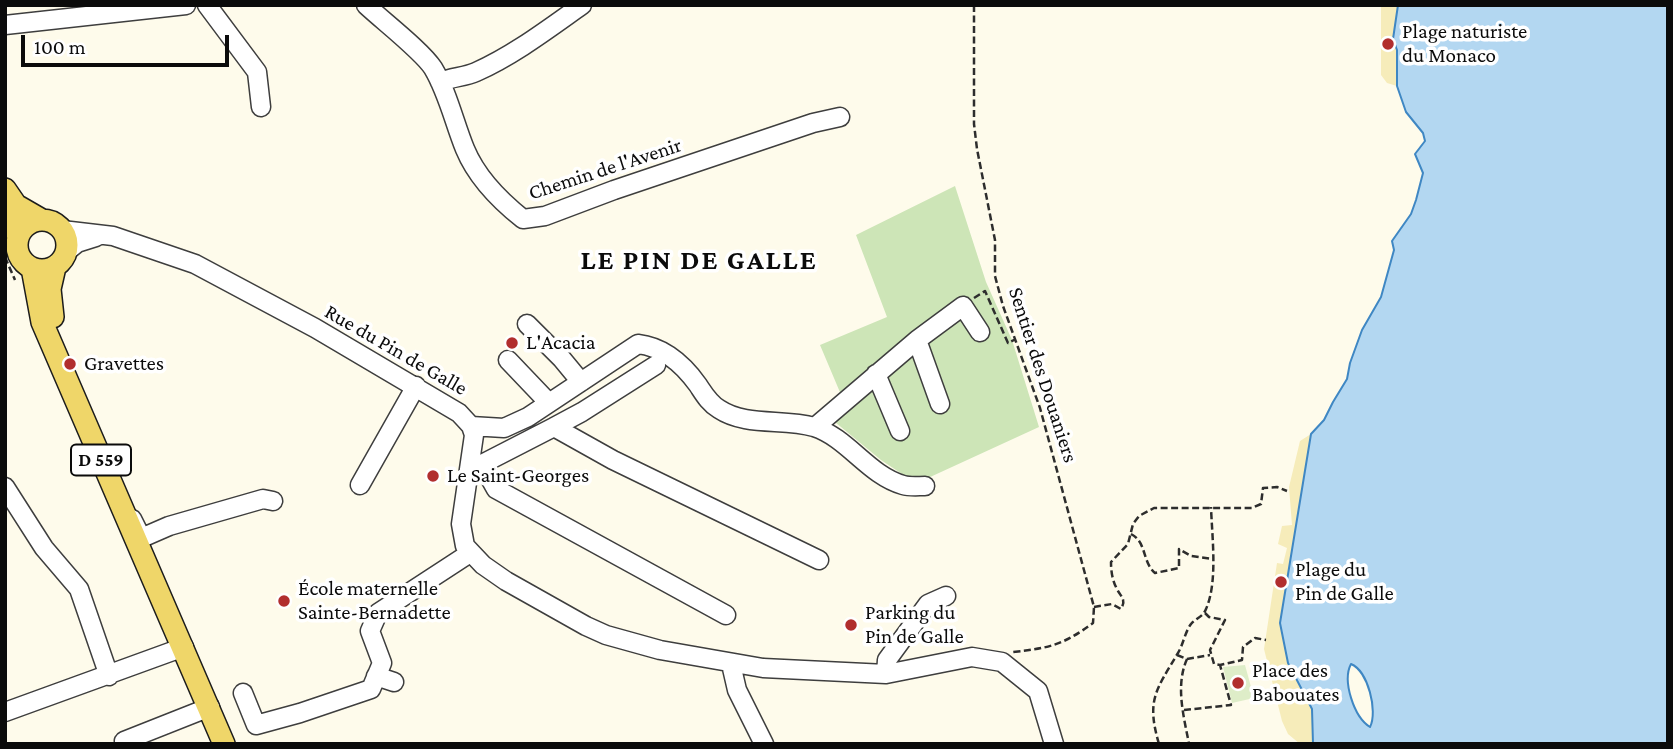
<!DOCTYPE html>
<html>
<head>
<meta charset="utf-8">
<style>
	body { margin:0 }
	#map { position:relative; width:1673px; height:749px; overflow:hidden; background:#fefbeb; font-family:"Crimson Pro",serif }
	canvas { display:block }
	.frame { position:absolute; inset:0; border:7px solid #0b0b0b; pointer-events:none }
	.scale { position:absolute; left:21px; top:35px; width:208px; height:32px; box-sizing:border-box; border:4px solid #0b0b0b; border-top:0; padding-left:9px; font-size:21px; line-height:24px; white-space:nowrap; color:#0b0b0b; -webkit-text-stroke:5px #fff; paint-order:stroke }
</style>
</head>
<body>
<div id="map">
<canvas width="1673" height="749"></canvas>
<div class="frame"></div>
<div class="scale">100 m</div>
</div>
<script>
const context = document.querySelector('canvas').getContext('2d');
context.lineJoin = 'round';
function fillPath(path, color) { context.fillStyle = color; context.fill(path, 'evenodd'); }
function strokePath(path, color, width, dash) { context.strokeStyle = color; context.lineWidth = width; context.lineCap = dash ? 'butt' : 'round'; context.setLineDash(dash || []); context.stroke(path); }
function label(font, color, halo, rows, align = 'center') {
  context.font = font + ' "Crimson Pro",serif'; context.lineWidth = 7; context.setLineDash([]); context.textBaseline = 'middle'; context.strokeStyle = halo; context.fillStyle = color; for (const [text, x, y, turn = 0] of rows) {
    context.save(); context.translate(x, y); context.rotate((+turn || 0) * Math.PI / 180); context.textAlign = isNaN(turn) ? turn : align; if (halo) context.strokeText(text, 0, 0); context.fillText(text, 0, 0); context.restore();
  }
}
const green = new Path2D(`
	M955,186L986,282L1012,340L1039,427L928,478H908L881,460L824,413L842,397L820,345L887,317L856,235Z`);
const sand = new Path2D(`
	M1381,5H1398L1393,39L1397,50V86L1387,83L1381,75Z
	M1311,434L1280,623L1288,663L1312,710L1313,744H1300L1288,734L1282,721L1264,649L1277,563L1283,564L1287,548L1278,544L1282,526L1292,525L1289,487L1300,441Z`);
const pitch = new Path2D(`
	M1245,665L1254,698L1232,703L1223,667Z`);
const water = new Path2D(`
	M1398,5H1668V744H1313L1312,709L1288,663L1280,623L1311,434L1324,420L1333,402L1347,379L1350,363L1362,330L1381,297L1394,250L1392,241L1411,214L1416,200L1423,173L1415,154L1425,141L1423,133L1406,112L1397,86V50L1393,39ZM1351,664C1368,671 1378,711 1370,727C1354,717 1342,681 1351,664Z`);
const path = new Path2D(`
	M974,5V124L977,149L995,240V276L1003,306L1040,408L1094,607L1093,623C1063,645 1050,648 1013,652
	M5,257L15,280
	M974,298L985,291L1008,343L1016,339
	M1131,534C1147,542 1142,562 1155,573L1179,568V549L1191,556L1212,559
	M1094,607L1112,604L1121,609C1127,598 1120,597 1116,587C1112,579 1111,570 1111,562L1128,544L1133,524L1139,516L1154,508H1252L1261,504L1263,488L1277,487L1287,491
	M1205,613L1209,617L1225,620L1210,650L1214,664L1220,665L1242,660L1243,647L1255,638L1266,640
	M1177,655L1187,659C1175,686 1184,717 1189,744
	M1187,659L1210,655
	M1184,710L1231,705L1220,665
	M1138,744H1139
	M1159,744C1146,700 1156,690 1178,653C1183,645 1185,632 1191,624C1196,618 1203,617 1206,609C1218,582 1212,537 1211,507`);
const minor = new Path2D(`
	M207,5L257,72L261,107
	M366,5C383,21 422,51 433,68C448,93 454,122 465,149C477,178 499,200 523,219L545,216L614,190L813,123L840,117
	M5,25L186,5
	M440,82C452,77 465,77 476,72C514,55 548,29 582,5
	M62,230L113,236L195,264L315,328L459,413L471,426L474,435L461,524L465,546L483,565L506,581L586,626L606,635L660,650L763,668L886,674L972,657L1002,662L1038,691L1054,744
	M66,252L77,243L96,237
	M527,324L562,359L581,382
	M917,340L963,306L980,332
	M508,360L549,403
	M876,374L900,431
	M471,426L504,428L528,417L638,344C664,347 683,364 698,385C704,394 709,403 719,409C746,427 783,418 814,427C848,438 868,475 903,485C910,487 918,486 925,486
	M554,427L582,412L656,365
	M815,427L917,340L940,404
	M482,464L496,489L726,615
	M470,465L482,464L554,427L613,460L819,560
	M360,485L416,386
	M5,487L44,548L79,589L109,676
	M132,519L139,533L146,536L169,526L263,499L273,501
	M731,664L737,690L764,744
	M886,674L887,660L928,604L946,596
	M376,676L394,682
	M243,693L256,725L300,713L371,689L382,663L370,631L378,613L470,553
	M5,712L184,647
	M124,741L210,707`);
const major = new Path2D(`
	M5,189L16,205L42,220
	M5,215L18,235
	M17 245a25 25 0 1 1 50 0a25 25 0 1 1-50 0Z
	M32,268L42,322L224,744
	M53,317L50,289L55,267`);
const markers = [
	[1388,44,7,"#b12e2e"],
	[512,343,7,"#b12e2e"],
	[70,364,7,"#b12e2e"],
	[433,476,7,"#b12e2e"],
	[1281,582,7,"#b12e2e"],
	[284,601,7,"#b12e2e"],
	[851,625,7,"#b12e2e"],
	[1238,683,7,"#b12e2e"]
];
const shields = [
	[101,460,60]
];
const shieldNames = [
	["D 559",101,460]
];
const poiNames = [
	["Plage naturiste",1402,32],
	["du Monaco",1402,56],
	["L'Acacia",526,343],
	["Gravettes",84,364],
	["Le Saint-Georges",447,476],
	["Plage du",1295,570],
	["Pin de Galle",1295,594],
	["École maternelle",298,589],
	["Sainte-Bernadette",298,613],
	["Parking du",865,613],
	["Pin de Galle",865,637],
	["Place des",1252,671],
	["Babouates",1252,695]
];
const streetNames = [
	["Chemin de l'Avenir",605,169,-18],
	["Rue du Pin de Galle",396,350,30],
	["Sentier des Douaniers",1043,375,72]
];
const districtNames = [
	["LE PIN DE GALLE",699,260]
];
fillPath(green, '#cde5b7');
fillPath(sand, '#f6ecba');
fillPath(pitch, '#deedc8');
fillPath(water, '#b3d7f1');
strokePath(water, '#3f87c3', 2);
strokePath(minor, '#3e3e3e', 21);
strokePath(major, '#1c1c1c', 24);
strokePath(path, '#2d2d2d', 2.5, [7, 3.5]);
strokePath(minor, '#fff', 18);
strokePath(major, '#efd669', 21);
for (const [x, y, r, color] of markers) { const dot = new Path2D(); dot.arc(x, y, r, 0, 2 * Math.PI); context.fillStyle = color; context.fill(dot); strokePath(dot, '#fff', 2.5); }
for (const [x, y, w] of shields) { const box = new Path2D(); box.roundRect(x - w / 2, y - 15.5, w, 31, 5); context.fillStyle = '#fff'; context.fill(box); strokePath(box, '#0b0b0b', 2); }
label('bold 19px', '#0b0b0b', null, shieldNames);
label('21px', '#0b0b0b', '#fff', poiNames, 'left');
label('21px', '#0b0b0b', '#fff', streetNames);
context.letterSpacing = '2px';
label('bold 28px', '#0b0b0b', '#fff', districtNames);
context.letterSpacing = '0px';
</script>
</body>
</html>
